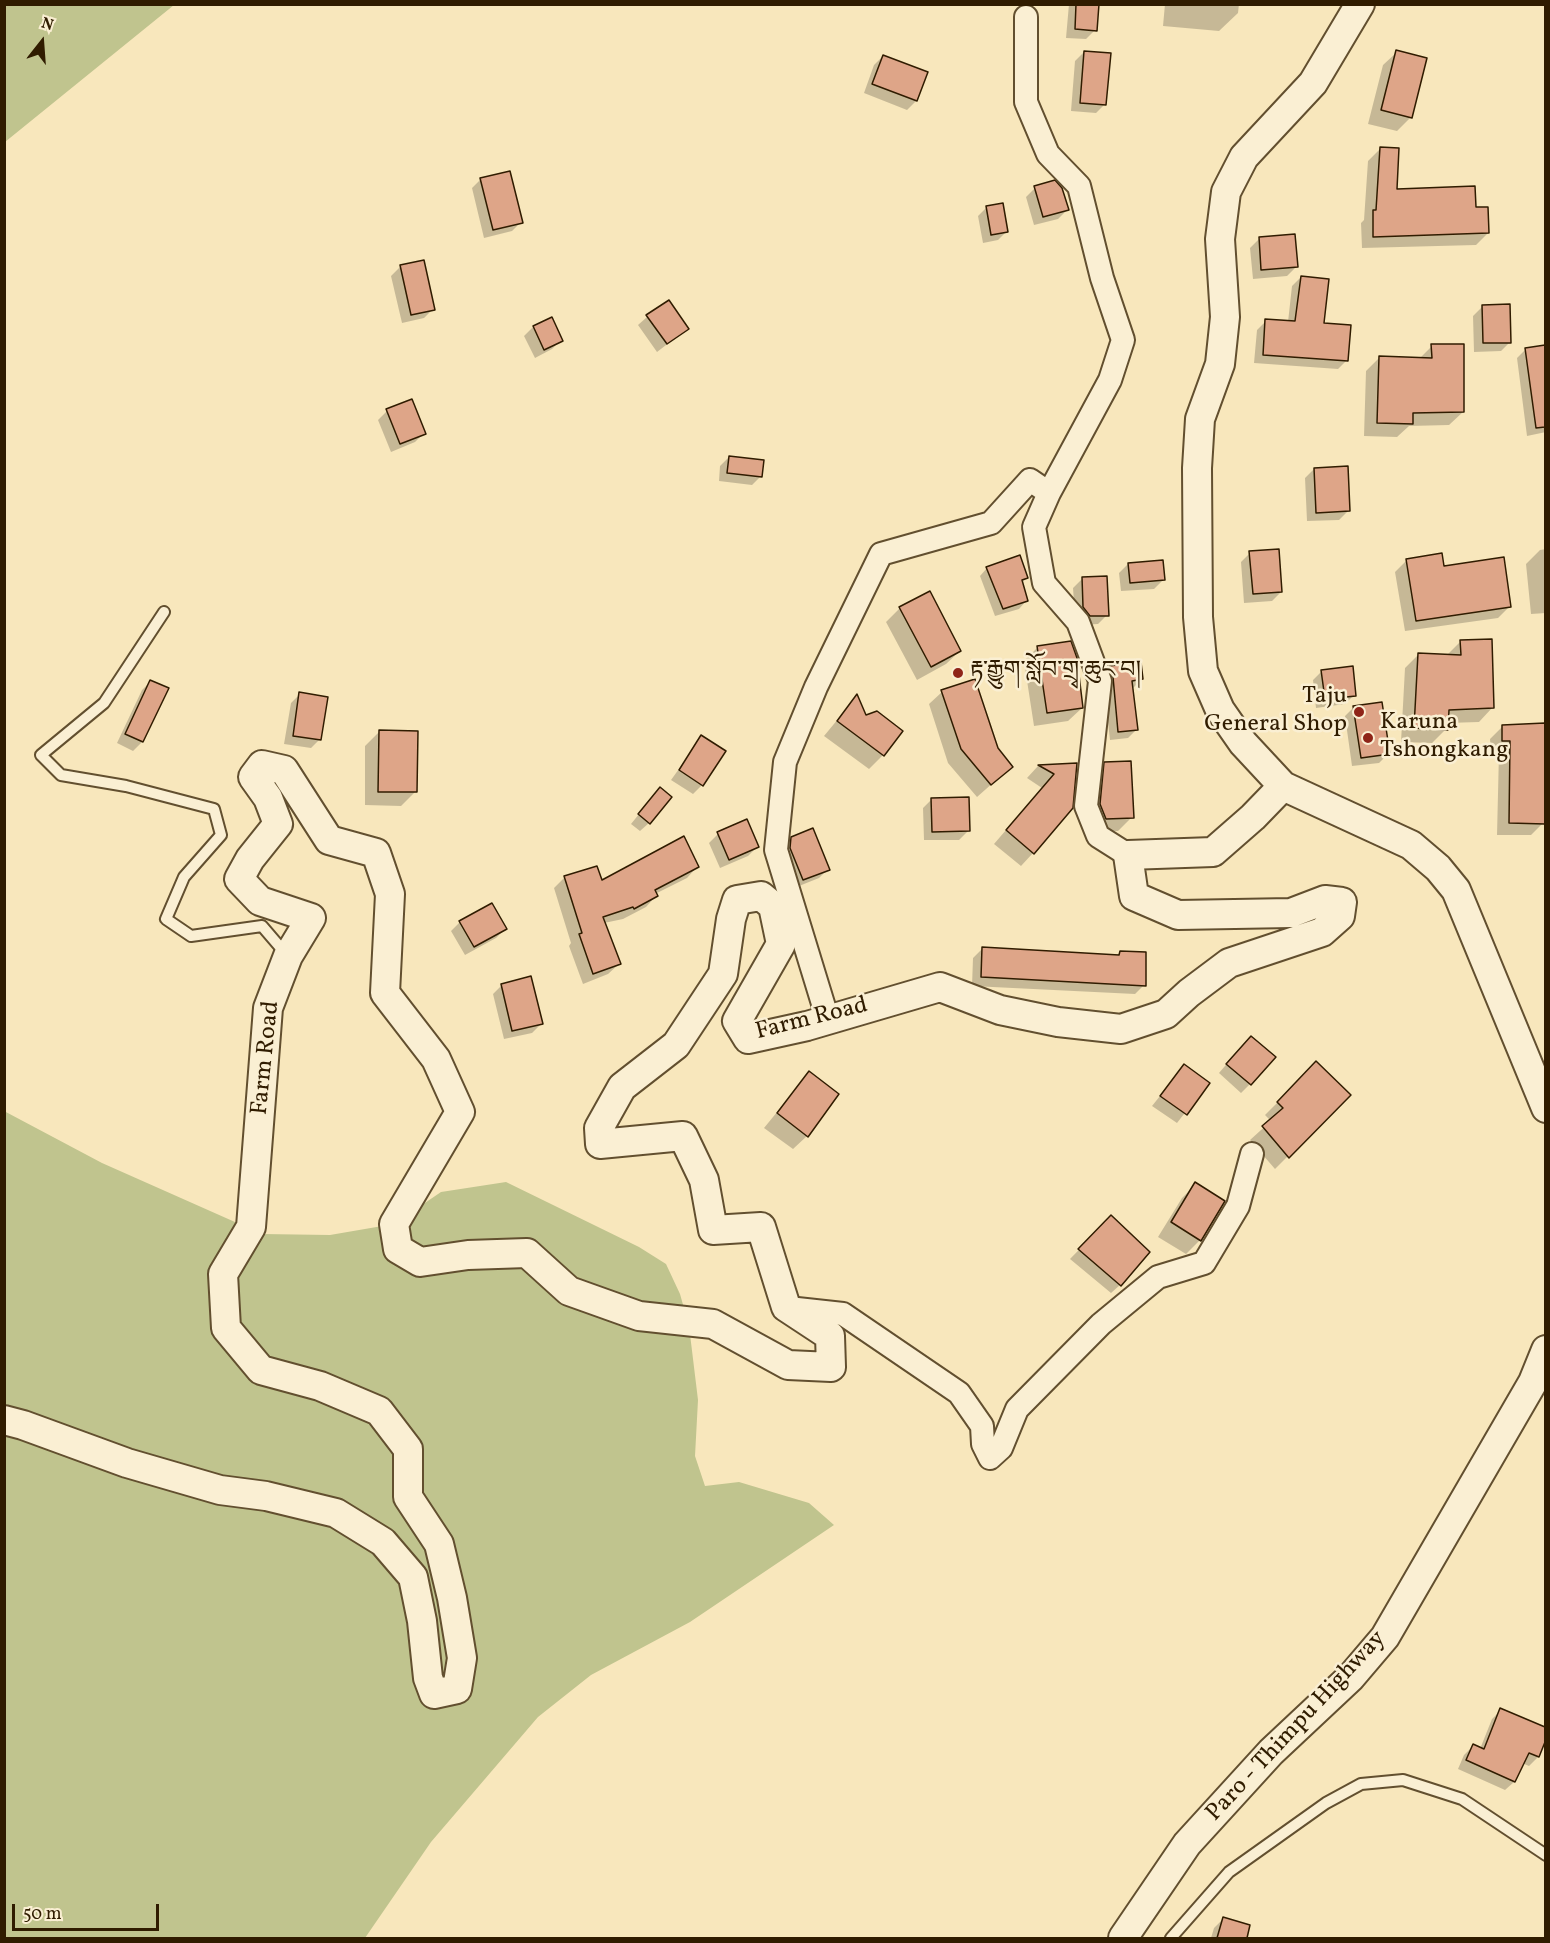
<!DOCTYPE html>
<html>
<head>
<meta charset="utf-8">
<style>
	body { margin:0 }
	#map { position:relative; width:1550px; height:1943px; overflow:hidden; background:#f8e7bc; font-family:Vollkorn,serif }
	canvas { display:block }
	.frame { position:absolute; inset:0; border:6px solid #301c00; pointer-events:none }
	.north { position:absolute; left:12px; top:12px; width:60px; height:60px; -webkit-text-stroke:4px #faefd3; paint-order:stroke; rotate:17deg; font-size:16px; font-weight:700; line-height:24px; text-align:center; color:#301c00 }
	.north::after { content:''; display:block; margin:auto; width:21px; height:27px; background:#301c00; clip-path:polygon(50% 0,100% 100%,50% 72%,0 100%) }
	.scale { position:absolute; left:12px; top:1904px; width:147px; height:27px; box-sizing:border-box; border:3px solid #301c00; border-top:0; padding-left:8px; font-size:18px; line-height:21px; white-space:nowrap; color:#301c00; -webkit-text-stroke:4px #faefd3; paint-order:stroke }
</style>
</head>
<body>
<div id="map">
<canvas width="1550" height="1943"></canvas>
<div class="frame"></div>
<div class="north">N</div>
<div class="scale">50 m</div>
</div>
<script>
const context = document.querySelector('canvas').getContext('2d');
context.lineJoin = 'round';
function fillPath(path, color) { context.fillStyle = color; context.fill(path, 'evenodd'); }
function strokePath(path, color, width, dash) { context.strokeStyle = color; context.lineWidth = width; context.lineCap = dash ? 'butt' : 'round'; context.setLineDash(dash || []); context.stroke(path); }
function label(font, color, halo, rows, align = 'center') {
  context.font = font + ' Vollkorn,"Noto Serif Tibetan",serif'; context.lineWidth = 5; context.setLineDash([]); context.textBaseline = 'middle'; context.strokeStyle = halo; context.fillStyle = color; for (const [text, x, y, turn = 0] of rows) {
    context.save(); context.translate(x, y); context.rotate((+turn || 0) * Math.PI / 180); context.textAlign = isNaN(turn) ? turn : align; if (halo) context.strokeText(text, 0, 0); context.fillText(text, 0, 0); context.restore();
  }
}
const green = new Path2D(`
	M5,4H174V5L5,142Z
	M4,1111L102,1163L262,1234L330,1235L394,1224L441,1192L506,1182L639,1247L666,1264L680,1294L689,1326L698,1400L695,1456L705,1486L739,1482L809,1503L834,1525L690,1622L591,1675L538,1717L431,1842L365,1938H5Z`);
const shadow = new Path2D(`
	M1069,4H1097L1095,30L1086,39L1066,38Z
	M1165,4H1239L1238,13L1219,31L1163,26Z
	M1084,52L1105,104L1096,113L1071,111L1075,61Z
	M1397,52L1411,117L1397,131L1368,124L1383,65Z
	M883,56L926,73L916,101L907,110L864,93L874,65Z
	M1380,149L1395,190L1475,208L1488,233L1476,245L1362,248L1361,223L1364,220L1368,161Z
	M481,179L521,222L512,231L484,238L472,188Z
	M1035,188L1067,210L1058,219L1034,225L1026,197Z
	M987,207L1007,231L998,240L983,243L978,216Z
	M1259,239L1296,267L1287,276L1253,279L1250,248Z
	M423,262L433,309L424,318L402,323L391,276L400,267Z
	M1301,277L1322,325L1347,360L1338,369L1254,363L1257,330L1266,321L1288,322L1292,286Z
	M1482,307L1510,342L1501,351L1474,352L1473,316Z
	M647,317L687,329L657,352L638,325Z
	M552,319L561,340L552,349L535,358L524,336L533,327Z
	M1432,346L1463,412L1449,425L1409,426L1397,437L1364,436L1366,371L1380,357L1419,359Z
	M1543,347L1546,432L1527,436L1517,358L1526,349Z
	M387,411L424,433L415,442L391,452L378,420Z
	M729,457L761,476L752,485L719,481L720,466Z
	M1314,469L1348,511L1339,520L1307,521L1305,478Z
	M1546,549V613L1531,614L1526,564L1540,550Z
	M1250,553L1281,592L1272,601L1244,603L1241,562Z
	M1407,560L1443,568L1510,606L1498,618L1405,631L1395,572Z
	M1128,564L1163,580L1154,589L1121,591L1119,573Z
	M987,568L1027,578L1021,583L1026,601L1019,609L995,616L980,576Z
	M1082,579L1107,615L1098,624L1081,625L1075,617L1073,588Z
	M900,608L960,651L946,664L917,680L886,622Z
	M1461,641L1492,708L1479,722L1447,723L1446,729L1432,743L1401,742L1405,668L1419,654L1446,656Z
	M1038,647L1082,708L1068,721L1034,726L1024,661Z
	M1110,667L1142,679L1133,688L1137,729L1128,738L1110,740L1104,686L1101,676ZM1110,672H1113L1114,684Z
	M1322,671L1354,695L1345,704L1316,708L1313,680Z
	M151,681L142,742L133,751L117,743L142,690Z
	M942,692L1011,767L977,797L948,763L929,704Z
	M300,694L320,739L311,748L284,744L291,703Z
	M857,696L883,755L869,769L824,736Z
	M1354,707L1388,754L1379,763L1352,766L1345,716Z
	M1546,725L1543,823L1531,835H1497L1499,752L1491,753L1490,739L1503,726Z
	M379,732L415,792L401,806L365,805V746Z
	M702,737V785L693,794L671,780Z
	M1105,764L1132,817L1118,831L1092,832L1091,778Z
	M1076,765L1033,853L1021,866L994,844L1042,788L1027,778L1038,766Z
	M652,798L649,823L640,831L631,824Z
	M932,799L968,831L959,840H924L923,808Z
	M746,821L757,847L748,856L720,868L709,843L718,834Z
	M792,838L828,869L819,878L794,888L782,847Z
	M697,867L687,878L655,894L656,896L646,907L623,919L604,923L619,964L608,974L583,984L569,946L571,943L554,888L565,877L601,882Z
	M460,922L505,929L496,938L465,955L451,931Z
	M982,949L1117,956L1120,953L1144,985L1135,994L972,986L973,958Z
	M502,985L541,1024L532,1033L504,1039L493,994Z
	M1242,1046L1250,1084L1241,1093L1219,1073Z
	M1316,1064L1349,1095L1275,1169L1250,1140L1271,1121L1265,1115Z
	M1184,1066L1208,1083L1177,1123L1152,1106Z
	M809,1073L807,1136L793,1149L764,1128Z
	M1196,1184L1200,1240L1186,1254L1158,1237L1182,1198Z
	M1111,1217L1120,1285L1111,1293L1070,1259Z
	M1501,1710L1546,1728V1738L1538,1757L1529,1766L1522,1763L1514,1782L1505,1790L1458,1769L1464,1755L1473,1746L1480,1749L1492,1719Z
	M1223,1919L1248,1926L1245,1938H1211L1214,1928Z`);
const building = new Path2D(`
	M1076,4H1099L1097,31L1075,29Z
	M1396,50L1427,58L1412,118L1381,110Z
	M1084,51L1111,53L1106,105L1080,103Z
	M883,55L928,72L917,101L872,84Z
	M1380,147L1399,148L1397,189L1475,186L1476,207H1488L1489,233L1373,237V210H1376Z
	M510,171L523,223L493,230L480,178Z
	M1055,180L1062,188L1069,210L1043,217L1034,186Z
	M1003,203L1008,232L991,235L986,206Z
	M1295,234L1298,267L1261,270L1259,237Z
	M424,260L435,310L411,315L400,265Z
	M1301,276L1329,279L1324,323L1351,325L1348,361L1263,355L1265,319L1295,321Z
	M669,300L689,329L667,344L646,315Z
	M1510,304L1511,343H1483L1482,305Z
	M552,317L563,341L544,350L533,326Z
	M1431,344H1464V412L1413,413V424L1377,423L1379,356L1432,358Z
	M1545,345V427L1536,428L1525,348Z
	M412,399L426,434L400,444L386,409Z
	M729,456L764,460L762,477L727,473Z
	M1348,466L1350,511L1316,513L1314,468Z
	M1279,549L1282,592L1253,594L1249,551Z
	M1442,553L1444,566L1504,557L1511,607L1416,621L1406,559Z
	M1020,555L1028,578L1022,580L1028,601L1003,609L986,567Z
	M1163,560L1165,580L1130,583L1128,563Z
	M1107,576L1109,616H1090L1083,607L1082,577Z
	M930,591L961,651L931,667L899,607Z
	M1492,639L1494,708L1449,710L1448,730L1414,728L1418,653L1461,655L1460,640Z
	M1071,641L1077,658L1083,708L1047,713L1037,646Z
	M1141,662L1143,679L1132,681L1138,730L1118,732L1113,677L1109,666Z
	M1353,666L1356,696L1325,699L1321,670Z
	M975,679L998,748L1013,767L991,785L961,749L941,690Z
	M150,680L169,688L143,742L125,734Z
	M299,692L328,697L321,740L293,736Z
	M857,694L866,715L877,711L903,731L884,756L837,721Z
	M1382,702L1390,754L1361,758L1353,706Z
	M1545,723V824L1509,823L1510,741H1502V725Z
	M379,730L418,731L417,792H378Z
	M701,735L726,751L703,786L679,770Z
	M1131,761L1134,818L1106,819L1100,804L1104,762Z
	M1077,763L1073,808L1034,854L1006,830L1054,774L1038,765Z
	M660,787L672,797L650,824L638,814Z
	M969,797L970,831L932,832L931,798Z
	M747,819L759,847L729,860L717,832Z
	M813,828L830,870L803,880L790,848L791,837Z
	M684,836L699,867L655,890L658,896L634,909L633,907L603,917L621,964L593,974L579,934L582,933L564,876L597,866L602,880Z
	M492,903L507,929L474,947L459,921Z
	M982,947L1119,955L1120,951L1146,952V986L981,977Z
	M531,976L543,1024L512,1031L501,984Z
	M1251,1036L1276,1057L1251,1085L1226,1064Z
	M1316,1061L1351,1095L1289,1158L1262,1126L1283,1108L1277,1102Z
	M1184,1064L1210,1083L1187,1115L1160,1096Z
	M809,1071L839,1094L808,1137L777,1113Z
	M1195,1182L1225,1201L1201,1241L1171,1222Z
	M1111,1215L1150,1252L1121,1286L1078,1249Z
	M1500,1708L1545,1727V1742L1539,1757L1529,1753L1515,1782L1466,1760L1473,1744L1484,1749Z
	M1223,1917L1250,1925L1247,1938H1217Z`);
const service = new Path2D(`
	M164,612L104,703L41,755L61,775L126,786L214,809L221,835L184,877L166,919L191,936L262,926L286,954
	M1171,1938L1229,1872L1326,1803L1361,1784L1403,1780L1462,1799L1546,1855`);
const minor = new Path2D(`
	M1026,17V102L1048,154L1079,186L1102,278L1123,340L1110,380L1049,493L1034,527L1044,583L1078,622L1100,681L1086,806L1098,836L1128,855
	M828,1020L776,850L785,762L816,687L881,554L991,523L1030,480L1049,493
	M788,1308L843,1314L959,1393L982,1426L983,1444L990,1458L1001,1448L1017,1409L1101,1324L1158,1277L1204,1263L1238,1206L1252,1154`);
const tertiary = new Path2D(`
	M1360,4L1313,83L1244,157L1226,192L1220,239L1225,317L1220,364L1200,419L1197,468L1198,617L1203,671L1220,710L1243,743L1283,786L1411,845L1438,868L1456,890L1546,1108
	M4,1420L23,1425L127,1463L220,1490L266,1496L336,1513L383,1542L413,1577L422,1621L428,1678L434,1694L457,1689L462,1658L452,1598L439,1544L408,1497V1449L379,1411L320,1386L261,1370L226,1328L223,1274L251,1227L268,1008L288,956L311,918L260,901L239,879L250,859L278,824L268,798L253,777L262,765L284,770L329,840L376,853L390,894L385,993L436,1059L460,1112L394,1224L398,1249L420,1262L468,1255L527,1253L569,1291L639,1316L713,1324L788,1365L831,1367L830,1336L786,1307L761,1227L713,1230L704,1180L683,1136L600,1144L599,1128L622,1087L676,1045L723,974L731,919L737,900L761,896L773,906L781,944L737,1021L748,1039L807,1026L940,987L1000,1010L1058,1022L1121,1029L1166,1014L1189,993L1229,963L1322,932L1340,916L1342,902L1325,900L1291,913L1178,915L1134,896L1128,855L1213,852L1253,817L1283,786
	M1123,1938L1187,1844L1271,1752L1351,1677L1385,1637L1533,1382L1546,1350`);
const markers = [
	[958,673,6,"#8f2418"],
	[1359,712,6,"#8f2418"],
	[1368,738,6,"#8f2418"]
];
const poiNames = [
	["རྟ་རྒྱུག་སློབ་གྲྭ་ཆུང་བ།",970,673],
	["Taju",1347,698,"right"],
	["General Shop",1347,726,"right"],
	["Karuna",1380,724],
	["Tshongkang",1380,752]
];
const streetNames = [
	["Farm Road",812,1020,-14],
	["Farm Road",267,1058,-84],
	["Paro - Thimpu Highway",1297,1727,-47]
];
fillPath(green, '#c0c48e');
fillPath(shadow, '#0003');
fillPath(building, '#dea588');
strokePath(building, '#301c00', 1.5);
strokePath(service, '#624f2f', 14);
strokePath(minor, '#624f2f', 26);
strokePath(tertiary, '#624f2f', 32);
strokePath(service, '#faefd3', 10);
strokePath(minor, '#faefd3', 22);
strokePath(tertiary, '#faefd3', 28);
for (const [x, y, r, color] of markers) { const dot = new Path2D(); dot.arc(x, y, r, 0, 2 * Math.PI); context.fillStyle = color; context.fill(dot); strokePath(dot, '#faefd3', 2); }
label('24px', '#301c00', '#faefd3', poiNames, 'left');
label('24px', '#301c00', '#faefd3', streetNames);
</script>
</body>
</html>
